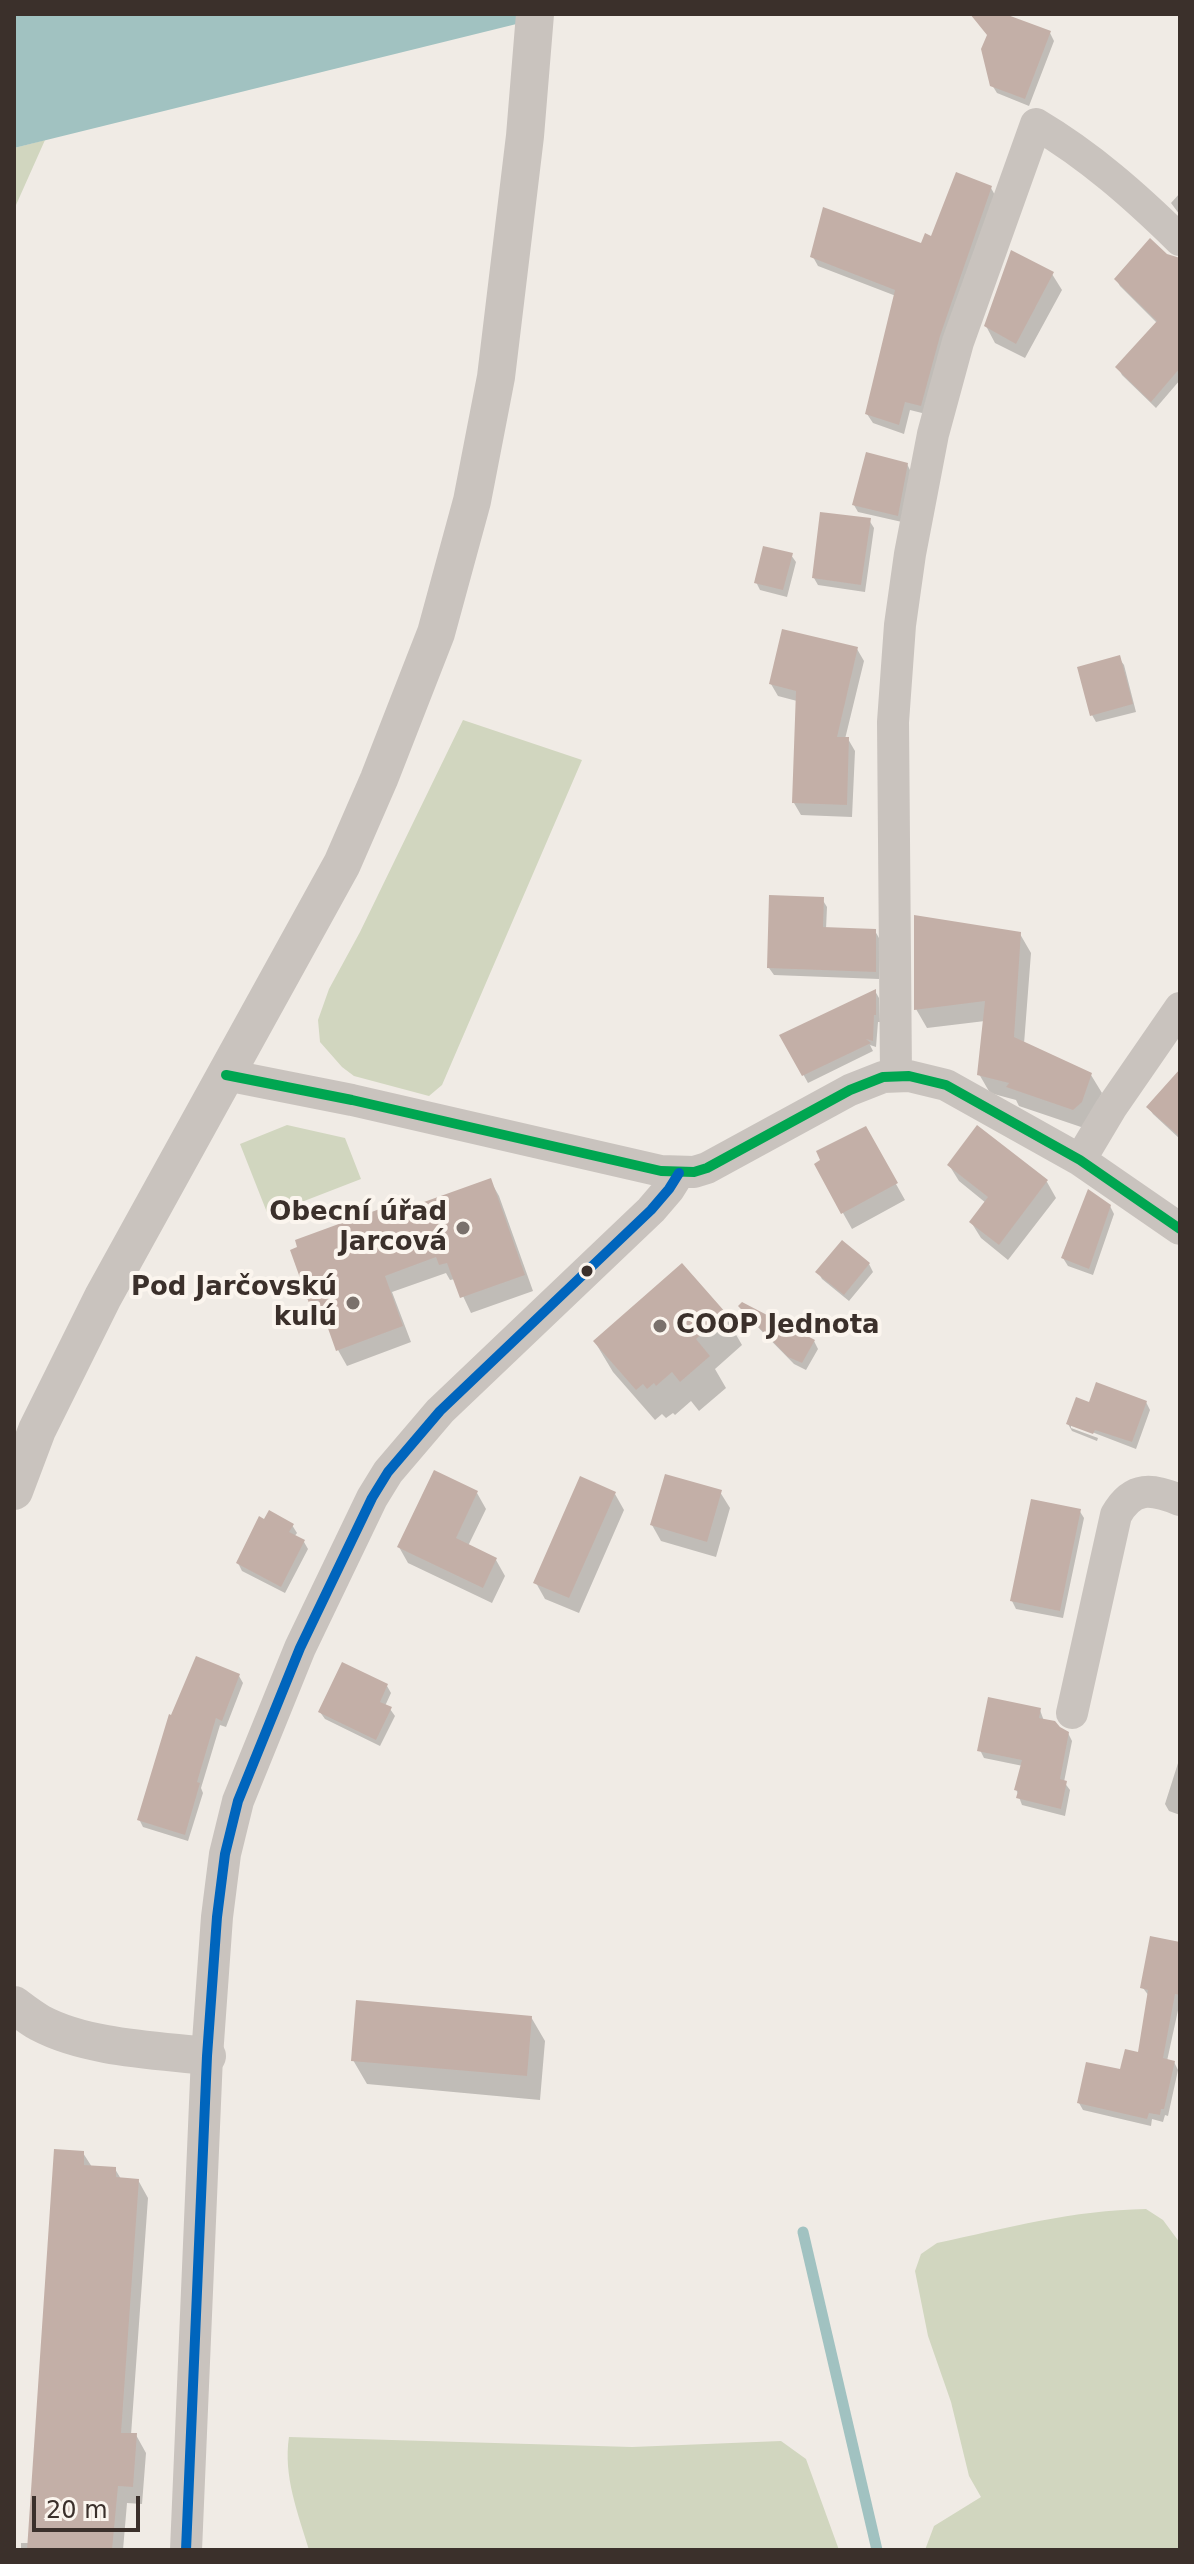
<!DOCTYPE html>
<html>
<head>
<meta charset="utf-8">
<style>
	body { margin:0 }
	#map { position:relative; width:1194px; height:2564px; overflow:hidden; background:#f0ebe5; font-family:"DejaVu Sans",sans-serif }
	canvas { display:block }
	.frame { position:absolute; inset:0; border:16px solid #3b302b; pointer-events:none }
	.scale { position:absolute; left:32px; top:2496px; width:108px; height:36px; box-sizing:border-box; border:4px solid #3b302b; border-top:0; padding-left:10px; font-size:24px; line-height:28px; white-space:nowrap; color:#3b302b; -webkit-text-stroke:6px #fbf5ee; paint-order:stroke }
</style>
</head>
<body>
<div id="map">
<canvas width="1194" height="2564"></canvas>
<div class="frame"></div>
<div class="scale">20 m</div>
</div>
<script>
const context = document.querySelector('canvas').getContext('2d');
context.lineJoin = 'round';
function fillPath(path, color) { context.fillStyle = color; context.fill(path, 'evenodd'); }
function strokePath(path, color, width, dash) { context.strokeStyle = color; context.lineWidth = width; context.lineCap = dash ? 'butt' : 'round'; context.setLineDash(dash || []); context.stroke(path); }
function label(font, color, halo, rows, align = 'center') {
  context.font = font + ' "DejaVu Sans",sans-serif'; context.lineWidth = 8; context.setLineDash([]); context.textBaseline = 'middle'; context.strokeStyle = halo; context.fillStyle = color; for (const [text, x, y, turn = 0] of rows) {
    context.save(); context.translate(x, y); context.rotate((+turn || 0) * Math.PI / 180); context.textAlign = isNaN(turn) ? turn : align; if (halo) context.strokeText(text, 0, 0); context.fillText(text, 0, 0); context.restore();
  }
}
const green = new Path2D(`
	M45,140L16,205L14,206V148Z
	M463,720L582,760L442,1085L429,1096L354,1076L342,1067L320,1042L318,1020L329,989L360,932Z
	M287,1125L345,1138L361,1179L268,1215L240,1144Z
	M1146,2209L1163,2220L1180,2243V2550H925L934,2526L981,2497L969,2476L951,2402L928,2336L915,2271L921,2254L937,2243C1007,2228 1073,2210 1146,2209Z
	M289,2437L632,2447L781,2441L806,2459L839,2550H309C298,2513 283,2476 289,2437Z`);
const water = new Path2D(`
	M14,14H557L14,148Z`);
const shadow = new Path2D(`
	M973,14H1000L1050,33L1054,41L1029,106L997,93L992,85L994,41Z
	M991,188L996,197L926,414L910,410L904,434L873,423L867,414L896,296L818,266L813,257L922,246Z
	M1180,193V215L1171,203Z
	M1052,274L1062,290L1025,358L995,343L986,326Z
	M1180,277V380L1156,408L1122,375L1118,367L1157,323L1120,286L1116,279Z
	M907,464L911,472L902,522L858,512L854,505Z
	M869,520L874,528L865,592L818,585L814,578Z
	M791,555L796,562L787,597L760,590L756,582Z
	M857,649L864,661L845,739H848L855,751L852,817L801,815L794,803L797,701L778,696L771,684Z
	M1119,658L1124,665L1136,712L1096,722L1092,715Z
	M822,899L827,907L826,929L875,931L879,938V979L774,975L769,968Z
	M1020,934L1031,953L1024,1044L1091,1075L1102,1093L1084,1128L1019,1106L1016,1100L990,1093L979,1074L985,1021L927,1028L916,1009Z
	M875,991L879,998L880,1022H878L876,1047L870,1045L873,1051L808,1083L782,1036Z
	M1180,1086V1139L1153,1114L1148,1107Z
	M865,1129L905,1200L852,1229L816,1165Z
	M949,1165L1047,1182L1056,1198L1008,1260L981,1238L971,1222L986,1203L959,1181Z
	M490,1180L499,1196L533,1291L471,1313L455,1279L450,1280L446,1273L392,1292L411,1342L347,1366L338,1350L326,1316L320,1318L311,1302L411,1208Z
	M1110,1206L1114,1214L1093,1275L1068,1266L1063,1258Z
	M869,1264L873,1272L849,1301L822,1279L818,1272Z
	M741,1306L814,1341L818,1349L806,1370L794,1364L745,1314Z
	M724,1314L742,1345L715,1369L726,1388L699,1411L691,1401L675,1415L673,1413L666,1418L662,1414L655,1420L613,1372L595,1342Z
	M1146,1402L1150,1410L1136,1449L1071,1424V1428L1098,1438L1097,1441L1072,1431L1068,1424L1090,1404Z
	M720,1492L730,1508L716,1557L661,1541L652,1525Z
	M477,1493L486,1509L468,1546L496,1560L505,1576L492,1603L408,1563L399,1547Z
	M615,1494L624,1510L579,1613L545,1599L536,1583Z
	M1079,1510L1084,1518L1063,1618L1016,1609L1012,1601Z
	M292,1525L297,1533L294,1537L304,1542L308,1549L285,1593L242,1571L238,1563Z
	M239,1676L243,1683L226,1727L220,1725L201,1788L203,1793L188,1841L143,1827L139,1819Z
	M387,1686L391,1693L385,1706L390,1709L395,1716L380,1746L325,1719L320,1712Z
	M1040,1710L1044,1721L1068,1733L1072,1741L1064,1782L1070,1790L1065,1816L1022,1805L1016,1789L1023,1766L984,1758L980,1750Z
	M1179,1760L1180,1761V1815L1169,1811L1165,1804Z
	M1180,1944V2001L1167,2061L1174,2062L1178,2070L1168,2116L1165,2115L1163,2122L1152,2119L1151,2126L1083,2110L1079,2103L1122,2072L1140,2055L1149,1996L1143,1988Z
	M531,2017L545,2041L540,2100L367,2084L353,2060Z
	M83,2153L92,2167L115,2169L121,2179L138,2180L148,2198L131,2435H136L146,2453L142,2504L127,2503L123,2550H21V2543H30Z`);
const stream = new Path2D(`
	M803,2232L877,2550`);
const building = new Path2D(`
	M970,14H1005L1051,31L1025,99L990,86L981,49L987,35Z
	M956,172L992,186L940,336L921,406L905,402L899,425L865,414L895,290L810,257L823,207L921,243L925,233L931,236Z
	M1150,238L1167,254L1180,258V368L1151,402L1115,367L1157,321L1114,279Z
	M1011,250L1054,272L1016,344L984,326Z
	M866,452L908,463L898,516L852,505Z
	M820,512L871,518L861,585L812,578Z
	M763,546L793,553L783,590L754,583Z
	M782,629L858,647L837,737H849L847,805L792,803L796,691L769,684Z
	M1120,655L1133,704L1090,716L1077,667Z
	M769,895L824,897L823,927L876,929V972L767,968Z
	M914,915L1021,932L1014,1037L1092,1073L1082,1102L1073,1110L1006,1087L1009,1083L977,1075L985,1001L914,1010Z
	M876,989V1015H874L873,1041L866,1039L871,1043L802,1076L779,1035Z
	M1180,1069V1137L1146,1107Z
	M977,1125L1048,1180L999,1245L969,1222L988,1197L947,1165Z
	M866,1126L898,1183L841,1214L814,1164L820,1160L816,1151Z
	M491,1178L525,1275L460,1298L447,1263L439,1265L436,1257L385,1276L403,1326L336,1351L318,1300L309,1303L290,1250L297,1247L295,1240L407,1199L410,1207Z
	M1088,1189L1111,1205L1089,1269L1061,1258Z
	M842,1240L870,1263L844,1295L815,1272Z
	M682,1263L726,1313L696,1339L710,1356L680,1382L672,1372L656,1386L654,1383L647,1389L643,1384L636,1390L593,1341Z
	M742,1302L815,1340L802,1363L788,1357L738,1306Z
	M1096,1382L1147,1401L1132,1442L1095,1430L1093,1434L1066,1424L1076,1397L1089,1402Z
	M434,1470L478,1491L456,1538L497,1558L483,1588L397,1547Z
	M665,1474L722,1490L707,1542L650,1525Z
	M580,1476L616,1492L569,1598L533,1583Z
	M1031,1499L1081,1509L1060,1611L1010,1601Z
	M269,1510L294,1524L289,1532L305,1540L281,1587L236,1563L259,1516L264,1519Z
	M196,1656L240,1674L222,1721L216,1718L197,1782L200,1783L185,1835L137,1820L169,1714L171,1715Z
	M342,1662L388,1684L380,1702L392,1707L376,1740L318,1712Z
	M988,1697L1041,1708L1039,1718L1055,1721L1060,1727L1069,1732L1060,1779L1067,1781L1061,1809L1016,1798L1018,1791L1014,1790L1022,1760L977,1751Z
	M1150,1936L1180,1942V1995L1175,1994L1163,2058L1175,2061L1164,2109H1161L1160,2115L1149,2113L1147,2119L1077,2103L1086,2062L1120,2069L1125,2049L1138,2052L1148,1990L1140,1988Z
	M356,2000L532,2016L527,2076L351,2061Z
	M54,2149L84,2151V2165L116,2167V2177L139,2179L121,2433H137L133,2487L118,2486L112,2550H27Z`);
const minor = new Path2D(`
	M226,1075L352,1100L661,1171L694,1172L707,1168L850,1090L883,1077L909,1076L946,1085L1080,1160L1180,1229
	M896,1076L893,722L900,625L910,554L933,434L958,342L1036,124C1090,156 1135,196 1180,240
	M1080,1160L1111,1108L1180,1008
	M1072,1713L1116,1515C1133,1485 1152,1489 1180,1500
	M186,2550L207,2056L217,1917L225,1854L238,1801L300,1648L372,1498L388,1472L440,1411L651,1210L669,1189L679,1173`);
const tertiary = new Path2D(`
	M14,1491L37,1430L103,1297L342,864L379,779L436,633L472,501L496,377L525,136L535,14
	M14,2005C22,2011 31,2018 40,2023C87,2048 155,2050 207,2056`);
const bus1 = new Path2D(`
	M226,1075L352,1100L661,1171L694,1172L707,1168L850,1090L883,1077L909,1076L946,1085L1080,1160L1180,1229`);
const bus2 = new Path2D(`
	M186,2550L207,2056L217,1917L225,1854L238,1801L300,1648L372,1498L388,1472L440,1411L651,1210L669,1189L679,1173`);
const markers = [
	[463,1228,8,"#7a716c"],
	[587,1271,7,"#3b302b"],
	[353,1303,8,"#7a716c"],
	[660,1326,8,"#7a716c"]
];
const poiNames = [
	["Obecní úřad",447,1213],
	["Jarcová",447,1243],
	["Pod Jarčovskú",337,1288],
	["kulú",337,1318],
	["COOP Jednota",676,1326,"left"]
];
fillPath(green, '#d1d6bf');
fillPath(water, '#a1c2c1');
fillPath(shadow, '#0003');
strokePath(stream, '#a1c2c1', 11);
fillPath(building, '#c3afa7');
strokePath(minor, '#c9c3be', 32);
strokePath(tertiary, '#c9c3be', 38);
strokePath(bus1, '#00a651', 10);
strokePath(bus2, '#0065bd', 10);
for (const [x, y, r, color] of markers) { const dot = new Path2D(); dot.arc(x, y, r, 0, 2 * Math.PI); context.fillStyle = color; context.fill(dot); strokePath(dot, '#fbf5ee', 3); }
label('bold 26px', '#3b302b', '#fbf5ee', poiNames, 'right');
</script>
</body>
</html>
